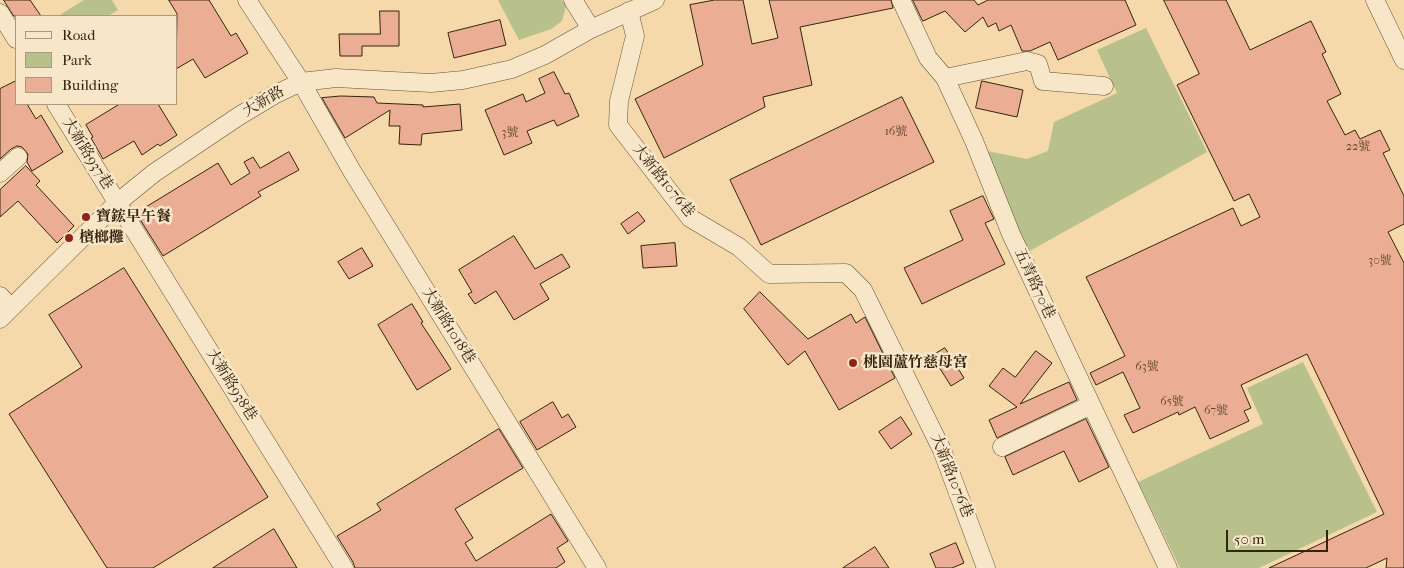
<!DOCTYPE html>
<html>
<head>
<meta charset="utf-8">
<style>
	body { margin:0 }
	#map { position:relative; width:1404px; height:568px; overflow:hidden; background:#f5d9ab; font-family:"IM FELL French Canon",serif }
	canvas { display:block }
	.legend { position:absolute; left:15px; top:15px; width:162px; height:90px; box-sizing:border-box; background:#f8e6c8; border:1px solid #aa987e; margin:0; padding:6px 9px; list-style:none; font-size:15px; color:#34240e }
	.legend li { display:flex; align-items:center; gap:10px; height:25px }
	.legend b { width:25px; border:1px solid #aa987e }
	.scale { position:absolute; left:1226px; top:530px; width:102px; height:22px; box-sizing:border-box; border:2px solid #34240e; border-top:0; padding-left:6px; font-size:15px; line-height:18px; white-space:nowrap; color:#34240e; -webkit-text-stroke:4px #f8e6c8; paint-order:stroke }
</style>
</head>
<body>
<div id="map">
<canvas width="1404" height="568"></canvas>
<ul class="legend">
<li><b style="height:6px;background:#f8e6c8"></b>Road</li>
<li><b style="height:14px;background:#b8c08c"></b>Park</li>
<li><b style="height:14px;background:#ecad95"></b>Building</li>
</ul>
<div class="scale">50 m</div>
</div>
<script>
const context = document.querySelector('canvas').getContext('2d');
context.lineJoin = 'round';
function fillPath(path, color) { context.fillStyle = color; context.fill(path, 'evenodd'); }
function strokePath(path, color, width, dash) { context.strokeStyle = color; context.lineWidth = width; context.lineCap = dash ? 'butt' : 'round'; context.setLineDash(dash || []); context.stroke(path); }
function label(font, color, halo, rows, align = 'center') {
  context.font = font + ' "IM FELL French Canon","Noto Serif TC",serif'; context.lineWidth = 5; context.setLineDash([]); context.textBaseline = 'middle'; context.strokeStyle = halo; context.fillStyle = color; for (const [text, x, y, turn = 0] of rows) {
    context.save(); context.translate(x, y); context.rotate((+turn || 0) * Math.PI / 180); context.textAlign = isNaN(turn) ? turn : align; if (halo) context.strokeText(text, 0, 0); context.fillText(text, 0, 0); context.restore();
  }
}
const green = new Path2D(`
	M84,0H112L118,10L108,16H58Z
	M498,0H562L566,6L562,21L551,29L519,40Z
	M1146,28L1207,152L1028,252L987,151L1027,159L1048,151L1054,122L1117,93L1097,50Z
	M1303,362L1377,512L1259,568H1180L1138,482L1263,424L1247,388Z`);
const building = new Path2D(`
	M4,0H30L41,16H14Z
	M169,0H209L231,36L236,33L248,53L205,78L193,59L176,69L177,14Z
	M715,0H743L752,44L778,38L769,0H891L893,8L800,27L812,85L763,97L765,107L664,158L635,99L703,65L690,5Z
	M913,0H974L978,5L988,0H1125L1136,25L1058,60L1050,42L1030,51H1022L1011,25L999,31L996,23L988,27L983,17L965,32L945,11L923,21Z
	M1164,0H1226L1250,50L1311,21L1326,52L1322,54L1341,94L1327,101L1345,135L1355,130L1360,139L1380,130L1390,150L1383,153L1404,196V224L1388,232L1404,263V568H1386L1387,558L1366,568H1269L1384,514L1307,354L1241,385L1251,408L1244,411L1249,421L1210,439L1195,407L1179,415L1178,412L1133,433L1124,415L1140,408L1123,372L1096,385L1090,373L1125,356L1086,277L1233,208L1241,226L1260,217L1249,194L1234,201L1177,85L1199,74Z
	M380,11H399V46H362V56H340L339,34H380Z
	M500,20L506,45L454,58L448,33Z
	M554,72L565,94L569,93L579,116L557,126L554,120L527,131L532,143L504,155L485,110L523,94L526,102L545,93L539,79Z
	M16,81V104H27L36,119L41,115L63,152L32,171L27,162L28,154L22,147L17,146L11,149L0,159V89Z
	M982,81L1023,90L1017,117L976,108Z
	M341,96L374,97L377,103L423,105V107L460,104L462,130L422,134L421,145L399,144L400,126H389L390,110L345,138L322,98Z
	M902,97L934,162L761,245L730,180Z
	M120,104H158L177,135L160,146L158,144L142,155L134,141L103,159L91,138L93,137L86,125Z
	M289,152L299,170L258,192L261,196L163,256L136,213L218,163L231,185L250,173L244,162L253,157L260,168Z
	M26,166L40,181L36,185L74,226L57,243L18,201L0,217V190Z
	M983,196L994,219L985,223L1005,264L922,304L904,268L963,240L950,211Z
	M638,212L645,221L628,234L621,224Z
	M514,236L535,269L562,254L570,267L540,284L549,299L514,320L496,291L475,304L468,294L472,292L459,270Z
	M675,243L677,266L643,268L641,246Z
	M362,248L373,266L349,279L338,262Z
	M124,268L268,497L153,568H107L9,414L82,367L49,315Z
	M760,292L808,339L851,314L856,323L865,317L895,378L839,410L805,351L788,365L744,309Z
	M412,304L423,322L421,323L451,369L417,390L378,325Z
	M945,348L964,378L951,386L932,356Z
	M1036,351L1052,363L1020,404L1069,382L1077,400L997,438L989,420L1017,407L989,386L1003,368L1015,377Z
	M553,402L562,418L568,414L576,427L537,450L520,422Z
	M901,417L912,434L891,449L879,432Z
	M1086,419L1109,467L1079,482L1064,451L1013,475L1005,457Z
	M499,429L523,468L455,509L473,538L465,543L476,561L551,514L568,541L557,548L565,562L556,568H355L353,562L337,536L381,510L377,504Z
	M274,529L297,568H213Z
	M956,543L964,563L952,568H936L930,554Z
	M875,547L889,568H843Z`);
const minor = new Path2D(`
	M247,0L301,82L352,171L597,568
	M573,0L591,29
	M901,0L928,58L945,78L974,141L1011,234L1168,568
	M1375,0L1404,60
	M629,11L635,36L619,101L618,125L690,218L739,247L769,274L846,273L863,290L942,450L986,568
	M0,13L16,39
	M945,78L1027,61L1038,64L1043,81L1104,86
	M56,104L344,568
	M0,173L18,157
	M0,296L11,308
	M0,319L117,203L154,173L239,116L274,95L301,82L336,78L431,83L463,80L512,69L545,55L591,29L655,0
	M1002,447L1091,405`);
const markers = [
	[86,217,5,"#8f2418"],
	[69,238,5,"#8f2418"],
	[853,363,5,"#8f2418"]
];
const numberNames = [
	["16號",896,132],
	["3號",510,133],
	["22號",1358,147],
	["30號",1380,261],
	["63號",1147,367],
	["65號",1172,402],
	["67號",1216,411]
];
const streetNames = [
	["大新路",264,102,-30],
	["大新路937巷",87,154,58],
	["大新路1076巷",663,181,51],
	["五青路70巷",1034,284,65],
	["大新路1018巷",448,326,58],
	["大新路938巷",231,385,58],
	["大新路1076巷",951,476,68]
];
const poiNames = [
	["寶鋐早午餐",96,217],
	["檳榔攤",79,238],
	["桃園蘆竹慈母宮",863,363]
];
fillPath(green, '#b8c08c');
fillPath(building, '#ecad95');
strokePath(building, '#34240e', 1);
strokePath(minor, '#645135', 19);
strokePath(minor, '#f8e6c8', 18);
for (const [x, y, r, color] of markers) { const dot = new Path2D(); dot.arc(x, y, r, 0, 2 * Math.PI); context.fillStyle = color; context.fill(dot); strokePath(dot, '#f8e6c8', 2); }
label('12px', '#624630', null, numberNames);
label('15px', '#34240e', '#f8e6c8', streetNames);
label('bold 15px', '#34240e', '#f8e6c8', poiNames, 'left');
</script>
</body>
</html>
